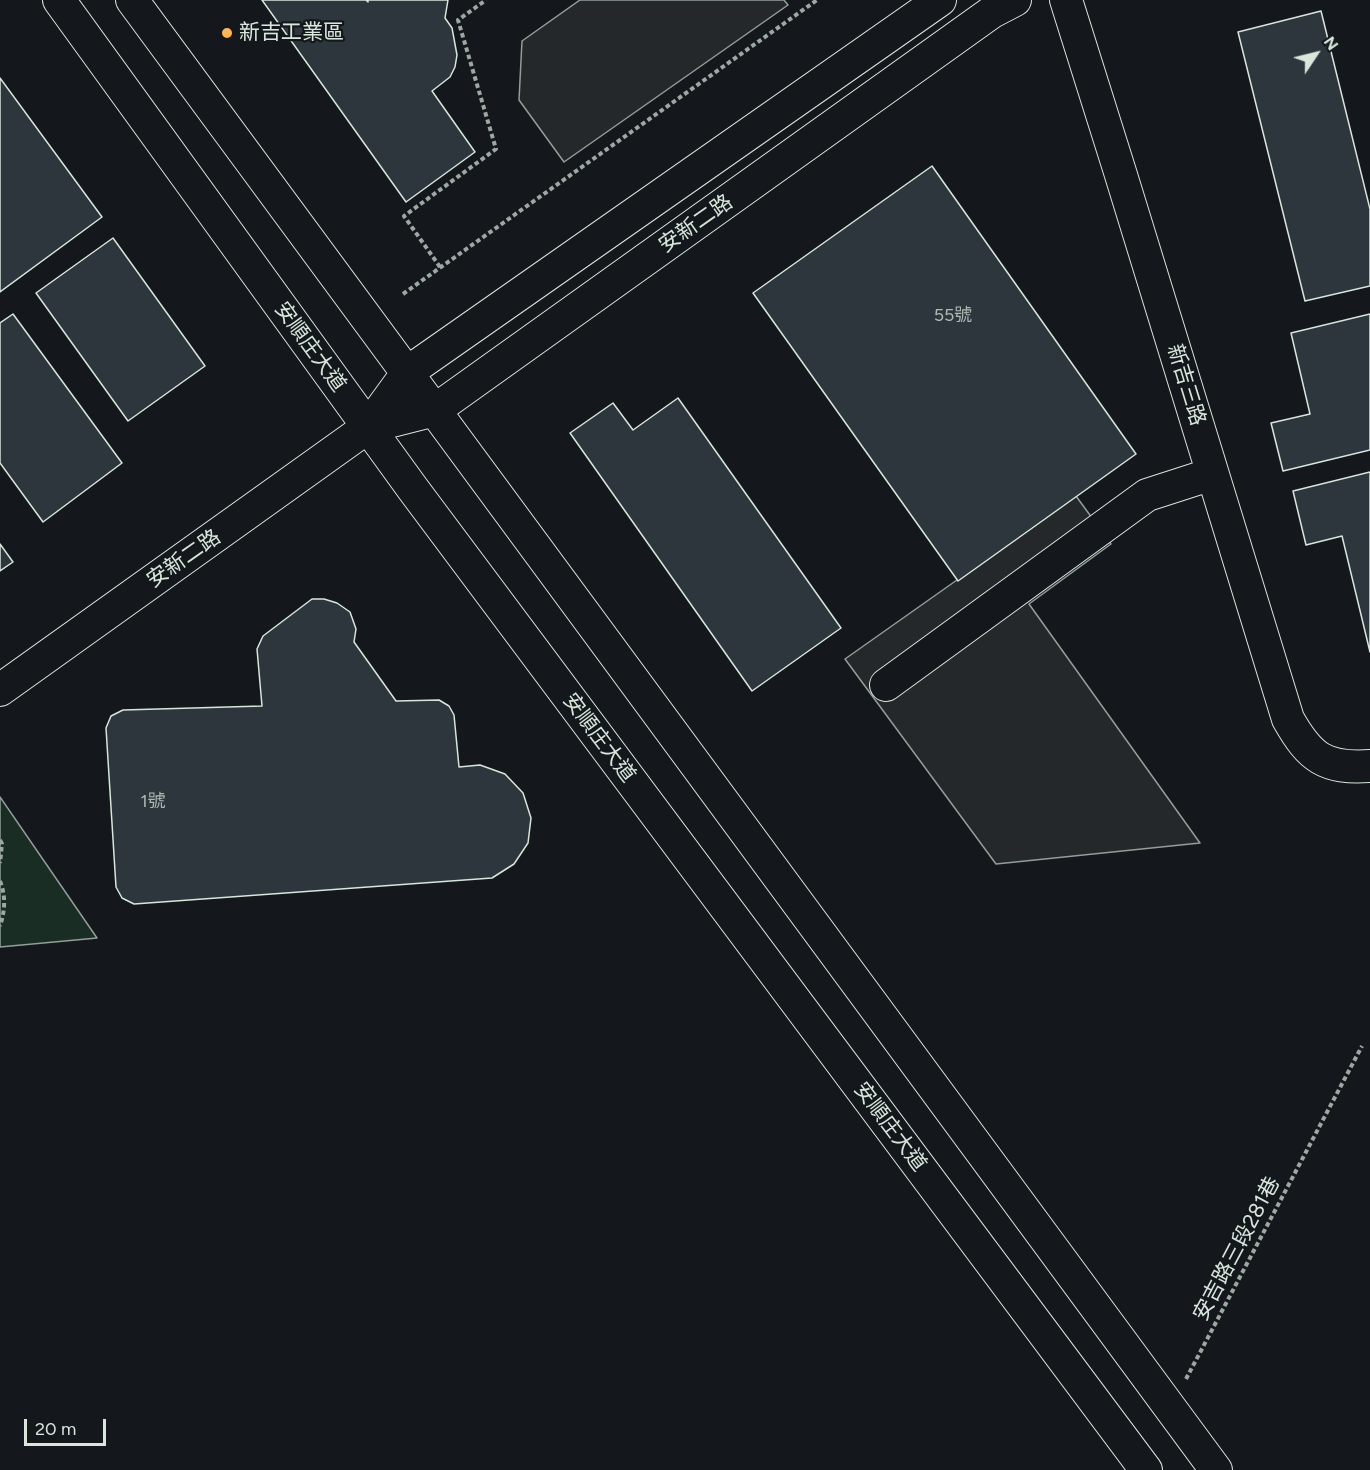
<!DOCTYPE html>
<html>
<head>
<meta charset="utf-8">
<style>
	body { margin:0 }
	#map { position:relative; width:1370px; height:1470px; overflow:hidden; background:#14181c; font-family:Figtree,sans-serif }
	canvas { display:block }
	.north { position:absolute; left:1286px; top:24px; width:60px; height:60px; -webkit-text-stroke:4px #14181c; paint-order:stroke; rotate:55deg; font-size:16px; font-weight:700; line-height:24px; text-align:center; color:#d8e6dc }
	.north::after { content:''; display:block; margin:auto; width:21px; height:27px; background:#d8e6dc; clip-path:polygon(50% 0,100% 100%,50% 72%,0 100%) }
	.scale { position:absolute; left:24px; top:1419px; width:82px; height:27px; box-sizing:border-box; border:3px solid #d8e6dc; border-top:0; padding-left:8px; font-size:18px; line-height:21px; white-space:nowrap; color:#d8e6dc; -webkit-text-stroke:4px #14181c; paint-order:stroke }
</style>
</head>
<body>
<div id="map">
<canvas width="1370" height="1470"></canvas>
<div class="north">N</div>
<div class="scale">20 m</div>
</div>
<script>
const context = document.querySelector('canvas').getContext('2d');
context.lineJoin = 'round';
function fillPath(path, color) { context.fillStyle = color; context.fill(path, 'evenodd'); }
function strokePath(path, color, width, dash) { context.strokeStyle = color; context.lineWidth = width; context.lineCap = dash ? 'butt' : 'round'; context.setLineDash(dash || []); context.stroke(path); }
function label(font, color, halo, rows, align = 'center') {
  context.font = font + ' Figtree,"Noto Sans TC",sans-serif'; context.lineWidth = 4.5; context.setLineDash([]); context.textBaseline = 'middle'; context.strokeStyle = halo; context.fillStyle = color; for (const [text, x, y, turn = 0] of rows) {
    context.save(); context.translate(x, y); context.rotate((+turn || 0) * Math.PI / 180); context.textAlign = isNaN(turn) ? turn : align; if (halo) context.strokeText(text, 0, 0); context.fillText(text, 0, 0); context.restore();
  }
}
const green = new Path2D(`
	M0,797L97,938L0,947Z`);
const parking = new Path2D(`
	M580,0H784L788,5L564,162L519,100L522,41Z
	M1076,496L1111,544L1029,604L1200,843L996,864L845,659Z`);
const building = new Path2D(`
	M262,0H366L368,2V0H448L445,18L452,28L457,55L455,67L450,77L432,91L475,152L406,202Z
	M1321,11L1370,209V286L1305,301L1238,32Z
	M0,78L102,217L0,292Z
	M932,166L1136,454L958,581L753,293Z
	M113,238L205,366L128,421L36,293Z
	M13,314L122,463L43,522L0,463V323Z
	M1370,314V450L1283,471L1271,423L1310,414L1291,333Z
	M678,398L841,628L752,691L570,433L613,403L633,430Z
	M1370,472V652L1342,536L1306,545L1293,491Z
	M0,544L13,562L0,571Z
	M312,599H324L337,603L350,612L356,629L354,642L396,701L439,700L449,706L454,715L459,767L480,765L505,774L523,793L531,818L528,843L514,864L492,878L134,904L122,898L116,887L106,728L111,716L123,710L262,706L257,649L263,636Z`);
const path = new Path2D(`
	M440,267L404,216L496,149L458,20L486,0
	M403,294L817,0
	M0,840L2,844L0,863
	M0,881C6,896 5,911 0,926
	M1186,1379L1362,1046`);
const minor = new Path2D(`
	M59,0L413,489L1146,1470
	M132,0L1216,1470
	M1066,0L1121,175L1288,719C1310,758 1325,769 1370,766
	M368,427L435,410L992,12L1015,0
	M886,685L1147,495L1212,474
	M0,690L368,427L408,372L940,0`);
const markers = [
	[227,33,6,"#ffb74d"]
];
const numberNames = [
	["55號",953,316],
	["1號",153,802]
];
const poiNames = [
	["新吉工業區",239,33]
];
const streetNames = [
	["安新二路",696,224,-35],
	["安順庄大道",310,347,54],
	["新吉三路",1186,385,73],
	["安新二路",184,559,-35],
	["安順庄大道",599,738,53],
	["安順庄大道",890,1127,53],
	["安吉路三段281巷",1237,1249,-62]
];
fillPath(green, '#1a2d24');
strokePath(green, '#939e99', 1.5);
fillPath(parking, '#24282b');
strokePath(parking, '#939e99', 1.5);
fillPath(building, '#2c363c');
strokePath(building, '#d8e6dc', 1.5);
strokePath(minor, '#d8e6dc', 34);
strokePath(path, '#9da8a2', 4, [4.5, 3]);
strokePath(minor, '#14181c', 32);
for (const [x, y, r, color] of markers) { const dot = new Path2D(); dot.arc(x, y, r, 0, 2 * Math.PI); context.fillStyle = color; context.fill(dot); strokePath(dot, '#14181c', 2); }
label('18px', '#adbab4', null, numberNames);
label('21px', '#d8e6dc', '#14181c', poiNames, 'left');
label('21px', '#d8e6dc', '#14181c', streetNames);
</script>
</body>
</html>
